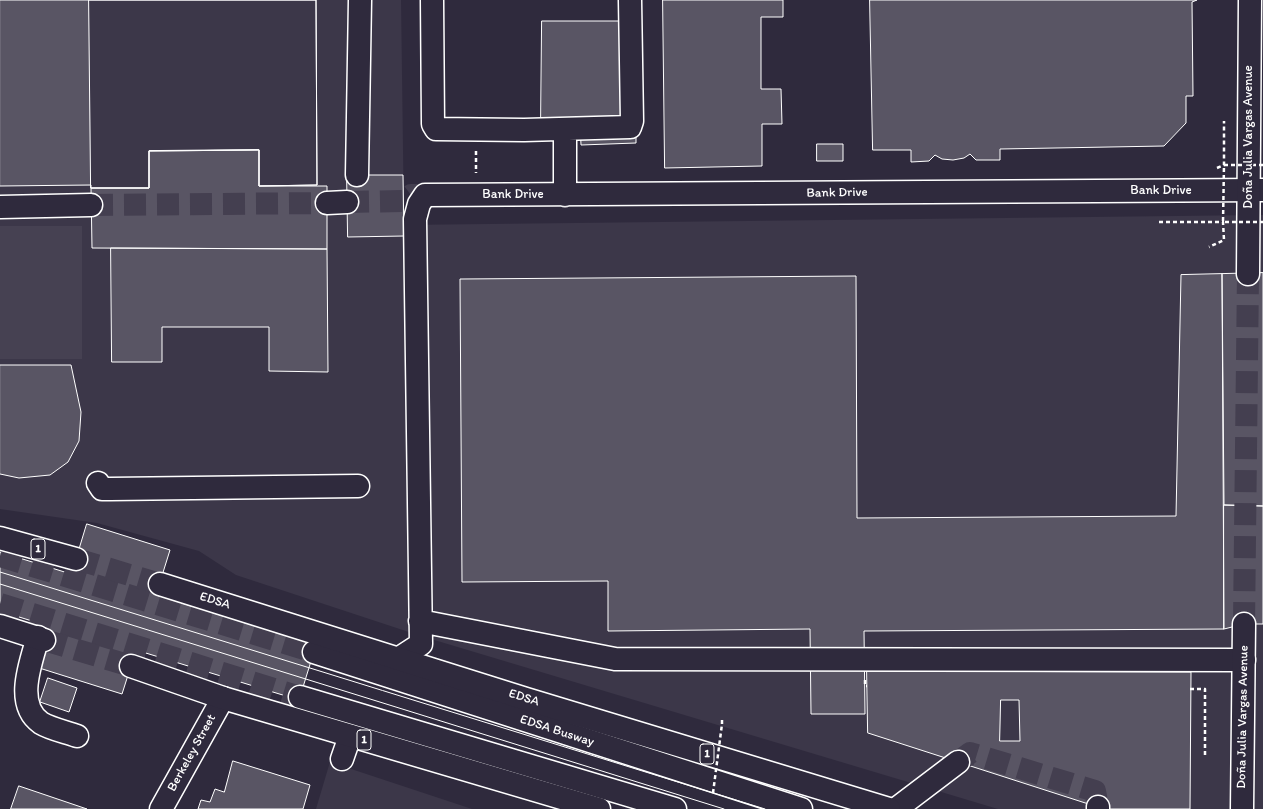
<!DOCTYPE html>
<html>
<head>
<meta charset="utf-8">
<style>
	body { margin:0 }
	canvas { display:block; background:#2f2a3d }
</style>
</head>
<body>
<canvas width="1263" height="809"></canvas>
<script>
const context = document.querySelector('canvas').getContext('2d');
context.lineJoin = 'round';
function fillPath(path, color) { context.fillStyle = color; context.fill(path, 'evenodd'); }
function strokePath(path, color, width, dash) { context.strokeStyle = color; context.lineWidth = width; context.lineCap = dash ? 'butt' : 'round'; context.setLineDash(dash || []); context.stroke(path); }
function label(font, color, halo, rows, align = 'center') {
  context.font = font + ' Itim,sans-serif'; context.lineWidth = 3; context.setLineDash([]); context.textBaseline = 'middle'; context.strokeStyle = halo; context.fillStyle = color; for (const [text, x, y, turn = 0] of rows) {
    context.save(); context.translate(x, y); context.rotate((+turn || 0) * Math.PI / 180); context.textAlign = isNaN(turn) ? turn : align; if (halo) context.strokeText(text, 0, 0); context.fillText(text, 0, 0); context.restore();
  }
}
const built = new Path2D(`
	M0,0H401L404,225L1263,215V809H998L421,636L236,575L199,551L97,523L0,509Z
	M330,762L472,809H316Z`);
const green = new Path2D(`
	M0,226H82V359H0Z`);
const building = new Path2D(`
	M0,0H316L317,185L259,186V150L149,151V188H91V185L0,186Z
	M89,0H316L317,185L259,186V150L149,151V188H91Z
	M663,0H783V17H761V89H781L782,124H762V166L665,168Z
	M870,0H1197L1192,2L1193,96H1186V123L1164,146L1000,149V160H976L970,154L964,158L953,160L942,159L935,155L929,161L911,162V150H873Z
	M542,21H636V143L581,145L580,122L541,120Z
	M817,144H843V161H817Z
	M259,150V186H327V249L92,248L91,188H149V151Z
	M347,175H403L404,236L348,237Z
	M111,248L327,249L328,372L269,371V327H162V362H112Z
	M1263,273V506L1224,505L1222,274Z
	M1222,274L1224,629L864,631L865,714H811L810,629L608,631V581L462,582L460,279L856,276L857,518L1176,516L1181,275Z
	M0,365H71L81,412L79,441L68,462L50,475L19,478L0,474Z
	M1224,505L1263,506V624H1244L1224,629Z
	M87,524L170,550L156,595L316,645L299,700L136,650L122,694L36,667L48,626L0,611V552L71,574Z
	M867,671L1191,672L1190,809H1104L868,733Z
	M48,678L77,688L69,712L40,702Z
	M1001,700H1019L1020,741H1000Z
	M233,761L310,785L303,809H198L201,800L210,802L215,789L224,792Z
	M19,786L87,809H11Z`);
const minorTunnel = new Path2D(`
	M347,202L403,201L411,195H425
	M91,205L327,203
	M0,556L314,652
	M0,604L300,697
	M958,762L970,753L1095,791L1098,807`);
const majorTunnel = new Path2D(`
	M1244,624L1248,274`);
const highwayTunnel = new Path2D(`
	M76,559L160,584
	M44,640L131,666`);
const path = new Path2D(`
	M476,151V173
	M1217,168L1224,165V121
	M1159,222H1223L1224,240L1209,247
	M865,680V686H867
	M1190,689H1205V757
	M722,724V720`);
const minor = new Path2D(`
	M432,0L433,124L436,129L524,130L630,127L632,121L630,0
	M565,129V195
	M357,175L360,0
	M327,203L347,202
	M0,207L91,205
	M98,483L102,489H110L358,486
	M420,621L615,659L1244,660
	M38,637C31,662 14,704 41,723C51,729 66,732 77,736
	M314,652L801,809
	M398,659L421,644L415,219L419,204L425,195L1263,190
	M300,697L675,809
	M342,759L350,736
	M1098,807V809
	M161,809L223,698
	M896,809L958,762`);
const major = new Path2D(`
	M1248,274L1250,0
	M1242,809L1244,624`);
const highway = new Path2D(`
	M0,538L76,559
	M160,584L526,699L889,809
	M0,626L44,640
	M131,666L223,698L599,809`);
const tram = new Path2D(`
	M0,572L765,809
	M0,584L724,809`);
const pathBridge = new Path2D(`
	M1263,165H1224L1223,222H1263
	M713,793L722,724`);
const shields = [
	[38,549,14],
	[364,740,14],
	[707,754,14]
];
const shieldNames = [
	["1",38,549],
	["1",364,740],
	["1",707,754]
];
const streetNames = [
	["Doña Julia Vargas Avenue",1249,137,-90],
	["Bank Drive",1161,191],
	["Bank Drive",837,193,-1],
	["Bank Drive",513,195],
	["EDSA",215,601,17],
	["EDSA",524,698,17],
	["Doña Julia Vargas Avenue",1243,717,-89],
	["EDSA Busway",557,731,18],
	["Berkeley Street",192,753,-61]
];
fillPath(built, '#3c3749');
fillPath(green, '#464152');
fillPath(building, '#595564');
strokePath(building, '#fff', 1);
strokePath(minorTunnel, '#443f50', 22, [22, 11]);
strokePath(majorTunnel, '#443f50', 22, [22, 11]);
strokePath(highwayTunnel, '#443f50', 22, [22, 11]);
strokePath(minor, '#fff', 25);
strokePath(major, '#fff', 25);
strokePath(highway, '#fff', 25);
strokePath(path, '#fff', 2.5, [4, 3]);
strokePath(minor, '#2f2a3d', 22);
strokePath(major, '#2f2a3d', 22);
strokePath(highway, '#2f2a3d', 22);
strokePath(tram, '#fff', 1);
strokePath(pathBridge, '#fff', 2.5, [4, 3]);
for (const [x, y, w] of shields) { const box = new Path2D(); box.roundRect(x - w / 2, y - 10, w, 20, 3); context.fillStyle = '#2f2a3d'; context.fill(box); strokePath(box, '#fff', 1); }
label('bold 12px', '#fff', null, shieldNames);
label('13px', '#fff', '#2f2a3d', streetNames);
</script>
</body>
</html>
